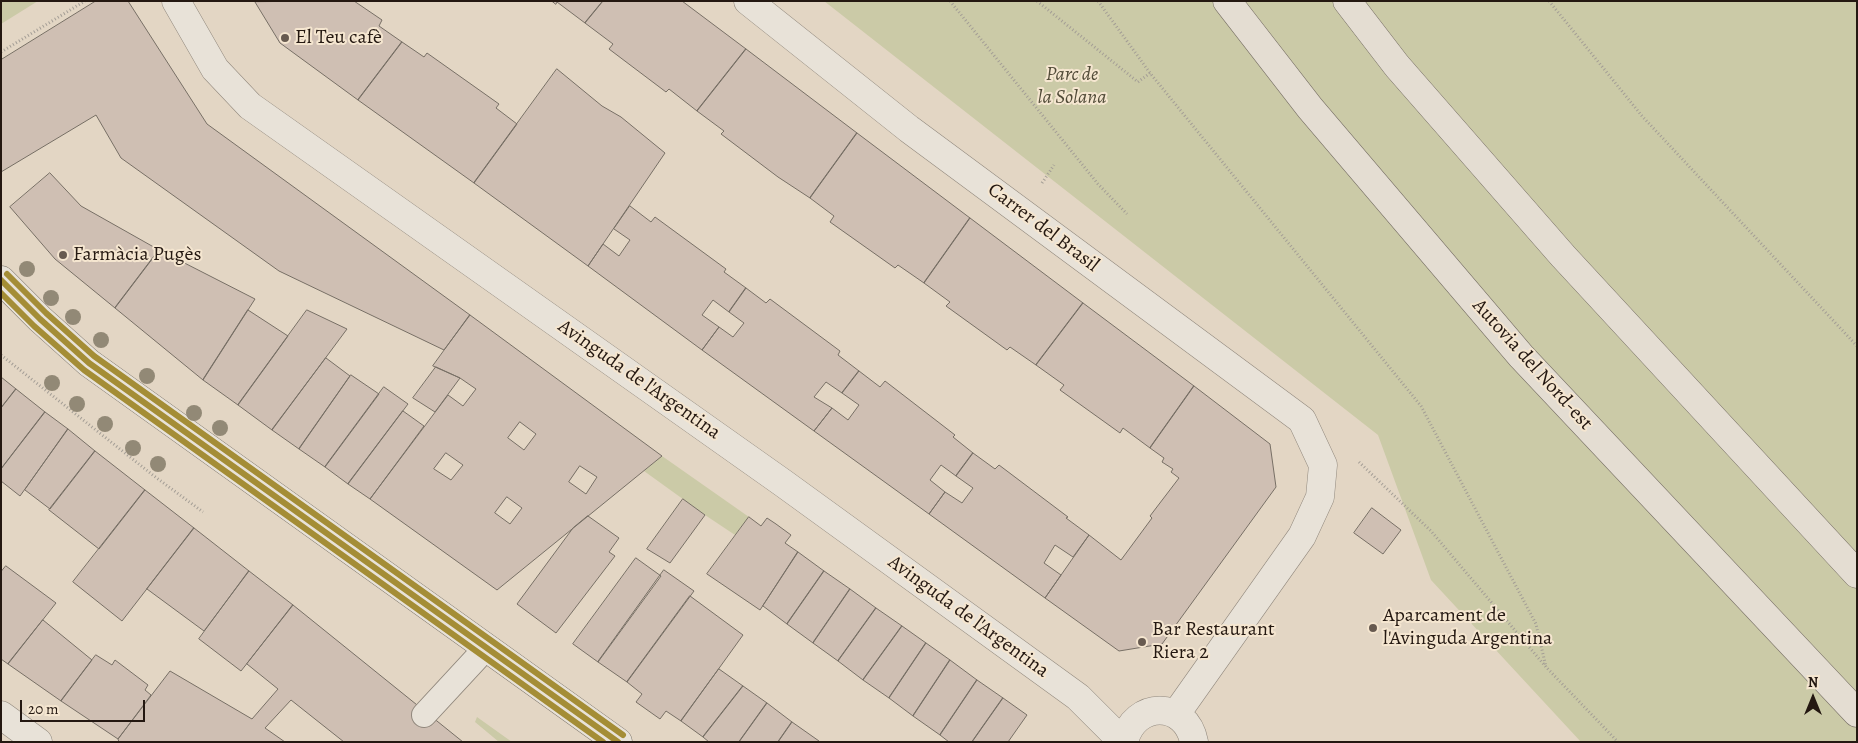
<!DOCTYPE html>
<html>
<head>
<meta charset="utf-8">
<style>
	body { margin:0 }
	#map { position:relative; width:1858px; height:743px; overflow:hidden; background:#e3d6c4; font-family:Alegreya,serif }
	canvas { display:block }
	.frame { position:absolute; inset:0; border:2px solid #241811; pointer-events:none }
	.north { position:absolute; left:1788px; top:673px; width:50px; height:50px; -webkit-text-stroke:4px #f5e6d0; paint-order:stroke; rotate:0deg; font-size:14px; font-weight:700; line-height:20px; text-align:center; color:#241811 }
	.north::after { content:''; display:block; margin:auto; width:18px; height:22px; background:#241811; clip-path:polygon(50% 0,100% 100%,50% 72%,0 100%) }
	.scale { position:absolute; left:20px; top:700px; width:125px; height:22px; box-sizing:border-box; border:2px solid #241811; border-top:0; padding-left:6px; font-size:15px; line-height:18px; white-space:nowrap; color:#241811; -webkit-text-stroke:4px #f5e6d0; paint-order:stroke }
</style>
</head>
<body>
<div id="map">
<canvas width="1858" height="743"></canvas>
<div class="frame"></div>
<div class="north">N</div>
<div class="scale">20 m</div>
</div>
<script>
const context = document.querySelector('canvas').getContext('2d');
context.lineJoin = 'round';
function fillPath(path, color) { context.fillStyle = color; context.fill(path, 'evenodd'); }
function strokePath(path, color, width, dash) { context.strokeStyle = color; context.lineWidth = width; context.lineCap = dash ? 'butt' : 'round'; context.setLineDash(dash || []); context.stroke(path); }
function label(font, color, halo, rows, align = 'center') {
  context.font = font + ' Alegreya,serif'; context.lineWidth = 4; context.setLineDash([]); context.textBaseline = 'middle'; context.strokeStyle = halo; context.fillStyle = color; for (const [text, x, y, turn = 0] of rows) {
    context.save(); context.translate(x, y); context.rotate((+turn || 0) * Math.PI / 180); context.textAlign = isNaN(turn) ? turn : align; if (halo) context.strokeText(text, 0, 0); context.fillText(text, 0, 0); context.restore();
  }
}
const green = new Path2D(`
	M1,1H38L1,24Z
	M824,1H1857V742H1581L1431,580L1378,435Z
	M662,456L749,517L735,535L705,515L644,471Z
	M477,717L512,742H499L475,722Z`);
const building = new Path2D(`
	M96,1H128L207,124L470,315L444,350L279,271L121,158L96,115L1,172V60Z
	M354,1L382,20L379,26L402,42L358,100L280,43L255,2Z
	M552,1H603L585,23L557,2L556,4Z
	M603,1H682L746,49L697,111L669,89L666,92L609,49L613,44L585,23Z
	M402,42L424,57L427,53L499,104L496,108L517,124L474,183L358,100Z
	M746,49L857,133L810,198L778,177L721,134L724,131L697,111Z
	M557,69L602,106L621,117L665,153L588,266L474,183Z
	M857,133L970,218L924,283L898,265L895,268L830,222L834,216L810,198Z
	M50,173L81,206L159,250L115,308L55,259L10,207Z
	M630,206L651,222L655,217L726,269L724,272L746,288L729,312L713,300L702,315L719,327L702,350L588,266L603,244L619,256L630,240L614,229Z
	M970,218L1083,303L1036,365L1010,347L1007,350L946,306L950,302L924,283Z
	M159,250L255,299L203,380L115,308Z
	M746,288L766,303L770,299L840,351L838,355L859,371L842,393L826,382L814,397L832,408L814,431L702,350L719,327L733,337L744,323L729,312Z
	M1083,303L1194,386L1150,448L1123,428L1120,433L1060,390L1064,385L1036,365Z
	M248,310L288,336L238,405L203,380Z
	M307,310L347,329L272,430L238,405Z
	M470,315L662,456L497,590L370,499L448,395L463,406L476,389L460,378L433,366ZM520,422L536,434L524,450L508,438ZM446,453L463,465L451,480L434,469ZM580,466L597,477L586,494L569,482ZM507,497L522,508L510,524L495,513Z
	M326,358L350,376L299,449L272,430Z
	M436,367L460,378L435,412L413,398Z
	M859,371L880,387L885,381L955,435L953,437L973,453L956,476L941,465L930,480L945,492L929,514L814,431L832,408L848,420L859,405L842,393Z
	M351,375L379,394L325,467L299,449Z
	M1,377L16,389L1,408Z
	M1194,386L1270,444L1276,487L1162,644L1119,651L1045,598L1089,535L1121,560L1152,518L1150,516L1179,478L1171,472L1173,469L1162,462L1164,458L1150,448Z
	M384,387L408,404L348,484L325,467Z
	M16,389L45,412L1,469V408Z
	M403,411L424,426L370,499L348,484Z
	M45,412L68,429L20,496L1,481V469Z
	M68,429L95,451L50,509L25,490Z
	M95,451L145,490L99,549L49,510Z
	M973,453L995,469L999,465L1068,517L1066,518L1089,535L1073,557L1055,545L1044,563L1061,575L1045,598L929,514L945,492L962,503L973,488L956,476Z
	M145,490L194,528L122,621L73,582Z
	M683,499L705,515L670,563L647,549Z
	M1372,508L1401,530L1383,554L1354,533Z
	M588,516L619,538L609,552L615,556L556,633L517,604L573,528Z
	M749,517L761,526L767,518L776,524L791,535L785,543L798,552L760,610L707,574Z
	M194,528L249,571L204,631L147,589Z
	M798,552L824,571L787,624L763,606Z
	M636,558L661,576L598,662L573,644Z
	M6,566L56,603L8,664L1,659V572Z
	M664,570L694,591L627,682L598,662Z
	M249,571L293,605L241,671L199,639Z
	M824,571L850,589L813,643L787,624Z
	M850,589L876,608L838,661L813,643Z
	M690,596L743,635L681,721L666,711L660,719L636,702L642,694L627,682Z
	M293,605L463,742H344L291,700L265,728L285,742H119L118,739L170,671L252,719L278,689L247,664Z
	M876,608L902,626L863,680L838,661Z
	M43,620L92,660L61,701L8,664Z
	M902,626L926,643L889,698L863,680Z
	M926,643L950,660L913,716L889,698Z
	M96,655L112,665L115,660L148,685L145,690L151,695L118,739L61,701Z
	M950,660L977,680L940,735L913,716Z
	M719,669L743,686L703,737L681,721Z
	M977,680L1003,698L972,742H949L940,735Z
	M743,686L767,703L739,742H709L703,737Z
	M1003,698L1027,715L1008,742H972Z
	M767,703L792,722L778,742H739Z
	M792,722L819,741V742H778Z`);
const path = new Path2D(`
	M950,1L1098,184L1127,214
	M1037,1L1138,82L1150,73
	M1098,1L1150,73L1421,406L1536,624L1546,667
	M1549,1L1642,116L1857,346
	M1,52L85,1
	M1042,183L1054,165
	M1,355L154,476L203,512
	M1359,462L1431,531L1546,667L1618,742`);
const service = new Path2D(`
	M424,715L486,648`);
const minor = new Path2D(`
	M176,1L215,69L250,106L783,483L1078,697L1123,742
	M748,1L909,129L1302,420L1323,465L1320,497L1302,536L1176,714
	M1,715L38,742
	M1124,742C1134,700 1186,700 1194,742`);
const secondary = new Path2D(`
	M1,280L40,319L89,363L618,742`);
const motorway = new Path2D(`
	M1227,1L1310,108L1521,356L1857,713
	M1347,1L1397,66L1563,256L1857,574`);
const bus1 = new Path2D(`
	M1,280L40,319L89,363L618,742`);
const bus2 = new Path2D(`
	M1,293L34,326L84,370L603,742`);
const bus3 = new Path2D(`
	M7,274L46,313L94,356L623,735`);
const trees = [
	[27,269],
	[51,298],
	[73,317],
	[101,340],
	[147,376],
	[52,383],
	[77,404],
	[194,413],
	[105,424],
	[220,428],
	[133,448],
	[158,464]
];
const markers = [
	[285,38,5,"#675a50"],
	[63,255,5,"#675a50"],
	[1373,628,5,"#675a50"],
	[1142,642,5,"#675a50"]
];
const poiNames = [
	["El Teu cafè",295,38],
	["Farmàcia Pugès",73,255],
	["Aparcament de",1383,616],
	["l'Avinguda Argentina",1383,639],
	["Bar Restaurant",1152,630],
	["Riera 2",1152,653]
];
const parkNames = [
	["Parc de",1072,75],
	["la Solana",1072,98]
];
const streetNames = [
	["Carrer del Brasil",1043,228,37],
	["Autovia del Nord-est",1532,365,48],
	["Avinguda de l'Argentina",639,380,35],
	["Avinguda de l'Argentina",968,617,36]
];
fillPath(green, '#cbcaa7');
fillPath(building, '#cfbfb3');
strokePath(building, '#776f65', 1);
strokePath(service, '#91887d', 26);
strokePath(minor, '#91887d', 29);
strokePath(secondary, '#776f65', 29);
strokePath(motorway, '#776f65', 29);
strokePath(path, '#a39d95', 3, [1, 2.5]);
strokePath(service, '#e8e2d8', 24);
strokePath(minor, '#e8e2d8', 28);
strokePath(secondary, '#e8e2d8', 28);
strokePath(motorway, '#e4ddd2', 28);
strokePath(bus1, '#a48d36', 6);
strokePath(bus2, '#a48d36', 6);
strokePath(bus3, '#a48d36', 6);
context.fillStyle = '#928976';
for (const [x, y] of trees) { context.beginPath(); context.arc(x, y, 8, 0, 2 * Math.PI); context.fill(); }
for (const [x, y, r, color] of markers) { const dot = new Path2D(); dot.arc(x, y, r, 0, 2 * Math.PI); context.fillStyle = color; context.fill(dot); strokePath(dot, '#f5e6d0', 2); }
label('20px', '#241811', '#f5e6d0', poiNames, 'left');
label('italic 20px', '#504a37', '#f5e6d0', parkNames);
label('20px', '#241811', '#f5e6d0', streetNames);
</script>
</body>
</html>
